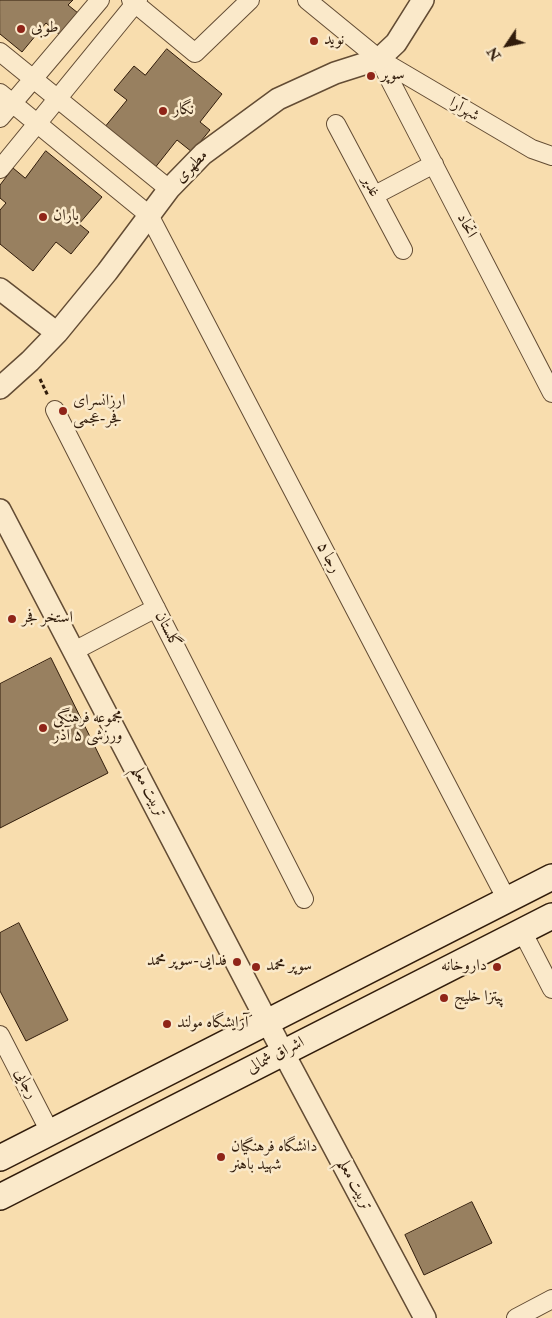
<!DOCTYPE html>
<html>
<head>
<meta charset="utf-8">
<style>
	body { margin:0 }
	#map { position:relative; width:552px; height:1318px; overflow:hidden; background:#f8ddae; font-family:"IM FELL Double Pica",serif }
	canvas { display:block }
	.north { position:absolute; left:482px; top:20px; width:50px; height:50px; -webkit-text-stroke:4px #fae9ca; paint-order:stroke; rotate:236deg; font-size:14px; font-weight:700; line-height:20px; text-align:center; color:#311c0b }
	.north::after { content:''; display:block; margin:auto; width:18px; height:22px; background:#311c0b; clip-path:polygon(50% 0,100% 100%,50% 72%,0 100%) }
</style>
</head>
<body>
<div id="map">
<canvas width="552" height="1318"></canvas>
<div class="north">N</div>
</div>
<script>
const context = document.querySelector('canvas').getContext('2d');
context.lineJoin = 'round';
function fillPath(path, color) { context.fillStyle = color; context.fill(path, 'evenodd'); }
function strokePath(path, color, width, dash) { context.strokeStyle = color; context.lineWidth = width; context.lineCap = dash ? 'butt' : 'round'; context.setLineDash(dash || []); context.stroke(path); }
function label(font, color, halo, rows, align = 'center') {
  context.font = font + ' "IM FELL Double Pica",Amiri,serif'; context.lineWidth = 5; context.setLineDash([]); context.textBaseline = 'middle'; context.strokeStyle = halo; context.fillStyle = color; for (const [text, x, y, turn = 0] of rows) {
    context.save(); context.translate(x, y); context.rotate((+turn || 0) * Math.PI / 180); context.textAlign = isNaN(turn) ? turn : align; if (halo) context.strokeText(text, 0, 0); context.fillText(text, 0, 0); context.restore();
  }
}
const building = new Path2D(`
	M0,0H73L68,5L78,13L60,35L46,23L22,52L0,34Z
	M167,49L222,94L200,122L210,130L192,152L177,140L154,169L104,128L127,100L114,90L134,66L145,75Z
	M46,151L102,197L79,224L89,232L71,254L56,242L33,271L0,244V210L6,203L0,198V185L13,168L25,178Z
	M51,658L108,773L0,828V684Z
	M19,923L68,1020L26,1041L0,991V933Z
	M472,1202L492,1243L424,1275L405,1235Z`);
const path = new Path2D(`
	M40,379L48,396`);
const minor = new Path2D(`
	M131,0L195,53L250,0
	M307,0L379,59L532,149L552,156
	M0,52L169,189
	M379,59L552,393
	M0,93L149,215L507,900
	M0,118L100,0
	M336,124L403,250
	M0,169L138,0
	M375,195L434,164
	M55,410L304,899
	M74,651L156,608
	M522,931L552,989
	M0,1035L50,1132
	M516,1318L552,1299`);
const tertiary = new Path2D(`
	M0,289L57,333
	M0,388L30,361L57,333L107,272L169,189L203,154L278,99L335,73L379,59L396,43L423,0
	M0,510L283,1052L425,1318`);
const secondary = new Path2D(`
	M0,1158L552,877
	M0,1197L552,916`);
const markers = [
	[21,29,5,"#8f2418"],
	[314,41,5,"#8f2418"],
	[371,76,5,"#8f2418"],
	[163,111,5,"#8f2418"],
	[43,217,5,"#8f2418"],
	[63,411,5,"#8f2418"],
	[12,619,5,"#8f2418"],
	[43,728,5,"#8f2418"],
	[237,962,5,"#8f2418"],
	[256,967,5,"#8f2418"],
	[497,967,5,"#8f2418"],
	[444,998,5,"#8f2418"],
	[167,1024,5,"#8f2418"],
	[221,1157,5,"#8f2418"]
];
const poiNames = [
	["طوبی",31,29],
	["نوید",324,41],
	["سوپر",381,76],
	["نگار",173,111],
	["باران",53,217],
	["ارزانسرای",73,402],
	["فجر-عجمی",73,420],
	["استخر فجر",22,619],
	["مجموعه فرهنگی",53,719],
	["ورزشی ۵ آذر",53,737],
	["فدایی-سوپر محمد",227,962,"right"],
	["سوپر محمد",266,967],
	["داروخانه",487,967,"right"],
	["پیتزا خلیج",454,998],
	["آرایشگاه مولند",177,1024],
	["دانشگاه فرهنگیان",231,1148],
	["شهید باهنر",231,1166]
];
const streetNames = [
	["شهرآرا",464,110,30],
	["مطهری",192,167,-45],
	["غدیر",370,187,62],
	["اتحاد",466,226,63],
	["رجا ۵",328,558,62],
	["گلستان",167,630,63],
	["تربیت معلم",148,792,62],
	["اشراق شمالی",276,1056,-27],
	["رجایی",25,1084,63],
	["تربیت معلم",354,1185,62]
];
fillPath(building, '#988060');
strokePath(building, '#311c0b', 1);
strokePath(minor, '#634c34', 20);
strokePath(tertiary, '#634c34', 24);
strokePath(secondary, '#311c0b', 28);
strokePath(path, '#311c0b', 3, [4, 2.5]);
strokePath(minor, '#fae9ca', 18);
strokePath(tertiary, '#fae9ca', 21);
strokePath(secondary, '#fae9ca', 25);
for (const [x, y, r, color] of markers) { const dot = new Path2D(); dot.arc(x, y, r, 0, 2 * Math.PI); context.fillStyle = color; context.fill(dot); strokePath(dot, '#fae9ca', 2); }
label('16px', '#311c0b', '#fae9ca', poiNames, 'left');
label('16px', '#311c0b', '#fae9ca', streetNames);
</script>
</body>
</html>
